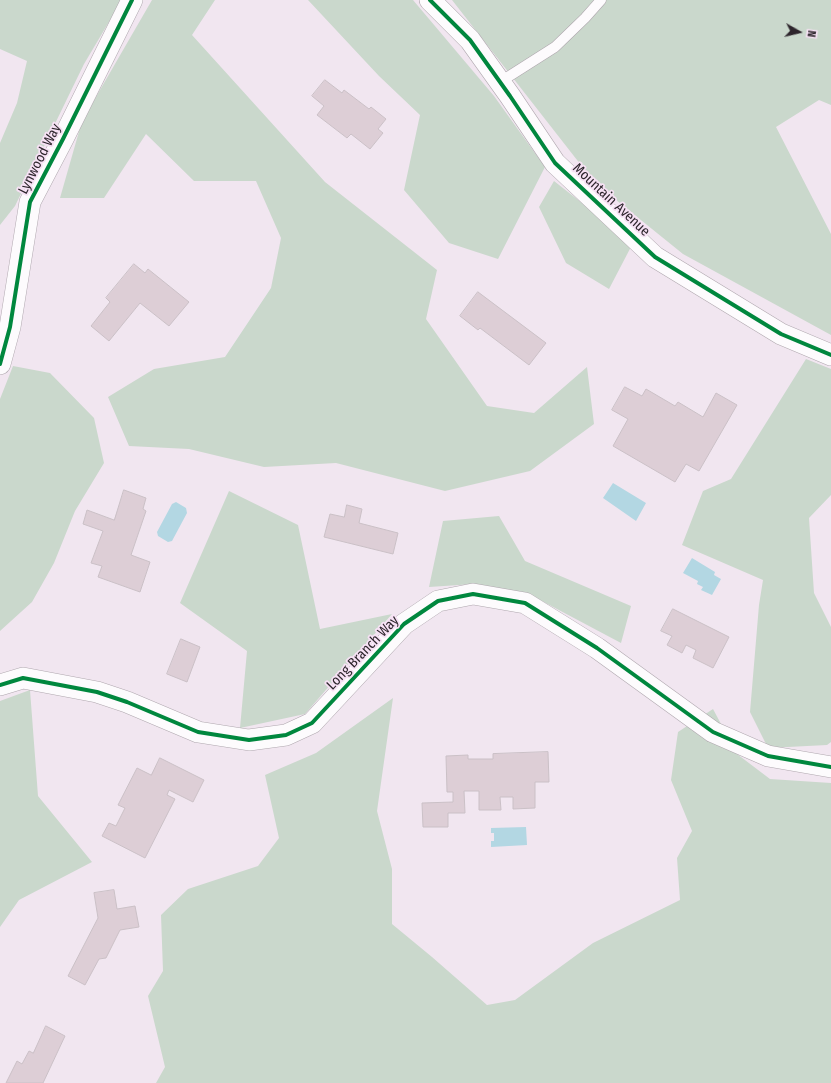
<!DOCTYPE html>
<html>
<head>
<meta charset="utf-8">
<style>
	body { margin:0 }
	#map { position:relative; width:831px; height:1083px; overflow:hidden; background:#f1e6f0; font-family:"Fira Sans Condensed",sans-serif }
	canvas { display:block }
	.north { position:absolute; left:779px; top:12px; width:40px; height:40px; -webkit-text-stroke:3px #f6e1f4; paint-order:stroke; rotate:98deg; font-size:11px; font-weight:700; line-height:16px; text-align:center; color:#2d252c }
	.north::after { content:''; display:block; margin:auto; width:14px; height:18px; background:#2d252c; clip-path:polygon(50% 0,100% 100%,50% 72%,0 100%) }
</style>
</head>
<body>
<div id="map">
<canvas width="831" height="1083"></canvas>
<div class="north">N</div>
</div>
<script>
const context = document.querySelector('canvas').getContext('2d');
context.lineJoin = 'round';
function fillPath(path, color) { context.fillStyle = color; context.fill(path, 'evenodd'); }
function strokePath(path, color, width, dash) { context.strokeStyle = color; context.lineWidth = width; context.lineCap = dash ? 'butt' : 'round'; context.setLineDash(dash || []); context.stroke(path); }
function label(font, color, halo, rows, align = 'center') {
  context.font = font + ' "Fira Sans Condensed",sans-serif'; context.lineWidth = 3.5; context.setLineDash([]); context.textBaseline = 'middle'; context.strokeStyle = halo; context.fillStyle = color; for (const [text, x, y, turn = 0] of rows) {
    context.save(); context.translate(x, y); context.rotate((+turn || 0) * Math.PI / 180); context.textAlign = isNaN(turn) ? turn : align; if (halo) context.strokeText(text, 0, 0); context.fillText(text, 0, 0); context.restore();
  }
}
const green = new Path2D(`
	M0,0H122L84,64L15,206L0,225V143L17,103L27,61L0,49Z
	M152,0H215L192,35L325,182L437,270L426,319L487,406L534,413L587,367L594,424L530,471L445,491L336,463L264,467L189,449L129,446L108,397L154,369L225,357L271,288L281,238L256,181H194L146,134L104,198H60L82,121Z
	M308,0H413L494,96L545,167L498,259L449,243L404,190L420,115L379,76Z
	M452,0H831V105L819,100L776,127L831,234V335L683,254L595,183Z
	M554,181L633,243L609,289L566,263L539,207Z
	M806,359L831,369V495L809,518L814,593L831,627V742L827,745L768,748L750,712L759,605L763,580L682,545L703,491L731,479Z
	M13,366L50,373L94,418L104,463L75,511L54,563L32,602L0,631V399Z
	M229,491L298,525L320,629L392,614L305,714L240,728L247,651L180,603Z
	M499,516L525,561L631,606L621,643L540,600L474,584L429,587L443,521Z
	M30,690L38,796L92,862L19,900L0,927V701Z
	M393,698L377,811L392,869V924L432,957L487,1005L515,1000L593,943L680,900L677,858L692,831L671,780L678,732L713,709L737,754L770,779L831,783V1083H156L165,1067L148,996L163,971L161,915L188,889L258,866L279,838L265,775L316,753Z`);
const water = new Path2D(`
	M613,483L646,503L636,521L603,498Z
	M176,502L186,508L187,513L172,541L168,542L158,536L157,532L172,504Z
	M692,558L715,572L714,575L721,579L712,595L701,590L703,587L697,584L698,581L683,573Z
	M526,827L527,845L491,847V841H494V833H491V828Z`);
const building = new Path2D(`
	M325,80L342,93L344,90L369,109L371,107L386,119L378,129L383,133L370,149L351,134L347,138L317,115L324,106L312,96Z
	M134,264L145,273L148,269L189,302L169,326L140,303L109,341L91,326L110,302L106,298Z
	M478,292L546,343L529,365L480,328L478,330L460,316Z
	M625,387L642,396L646,389L675,406L678,402L703,417L716,393L737,405L699,471L686,464L675,482L613,446L628,419L612,410Z
	M124,490L146,498L143,509L146,511L131,555L150,562L140,592L98,577L102,566L91,563L103,531L83,524L87,510L114,520Z
	M347,505L362,509L359,523L398,533L393,554L324,537L330,514L344,517Z
	M673,609L729,637L713,668L693,658L696,650L686,645L682,653L667,645L672,636L661,631Z
	M181,639L200,647L187,682L167,674Z
	M548,752L549,782H535V808L513,809V797H500L501,810H479V791H464L465,813H448V827H423L422,803L453,802V792H447L446,756L468,755V759H493V754Z
	M160,758L204,780L193,802L169,790L167,795L175,799L145,858L102,836L109,823L116,826L125,808L118,805L137,768L151,775Z
	M114,890L117,909L135,906L139,927L120,930L106,958L99,959L85,985L68,976L98,918L94,893Z
	M46,1026L65,1036L43,1083H6L17,1061L22,1064L29,1051L33,1053Z`);
const service = new Path2D(`
	M500,82L555,47L585,18L601,0`);
const minor = new Path2D(`
	M430,0L470,40L510,96L555,163L655,257L781,334L831,355
	M0,364L10,327L30,202L63,139L132,0
	M0,685L23,678L97,692L127,702L198,732L249,740L286,735L312,723L404,624L438,601L473,594L525,603L597,648L713,732L768,756L831,767`);
const cycleway = new Path2D(`
	M430,0L470,40L510,96L555,163L655,257L781,334L831,355
	M0,364L10,327L30,202L63,139L132,0
	M0,685L23,678L97,692L127,702L198,732L249,740L286,735L312,723L404,624L438,601L473,594L525,603L597,648L713,732L768,756L831,767`);
const streetNames = [
	["Lynwood Way",40,159,-63],
	["Mountain Avenue",611,200,43],
	["Long Branch Way",363,653,-46]
];
fillPath(green, '#cad8cc');
fillPath(water, '#b3d7e3');
fillPath(building, '#ddced6');
strokePath(building, '#cac0c6', 1);
strokePath(service, '#afa7ae', 11);
strokePath(minor, '#afa7ae', 22);
strokePath(service, '#fdfbfd', 10);
strokePath(minor, '#fdfbfd', 21);
strokePath(cycleway, '#00873e', 4);
label('14px', '#2d252c', '#f6e1f4', streetNames);
</script>
</body>
</html>
